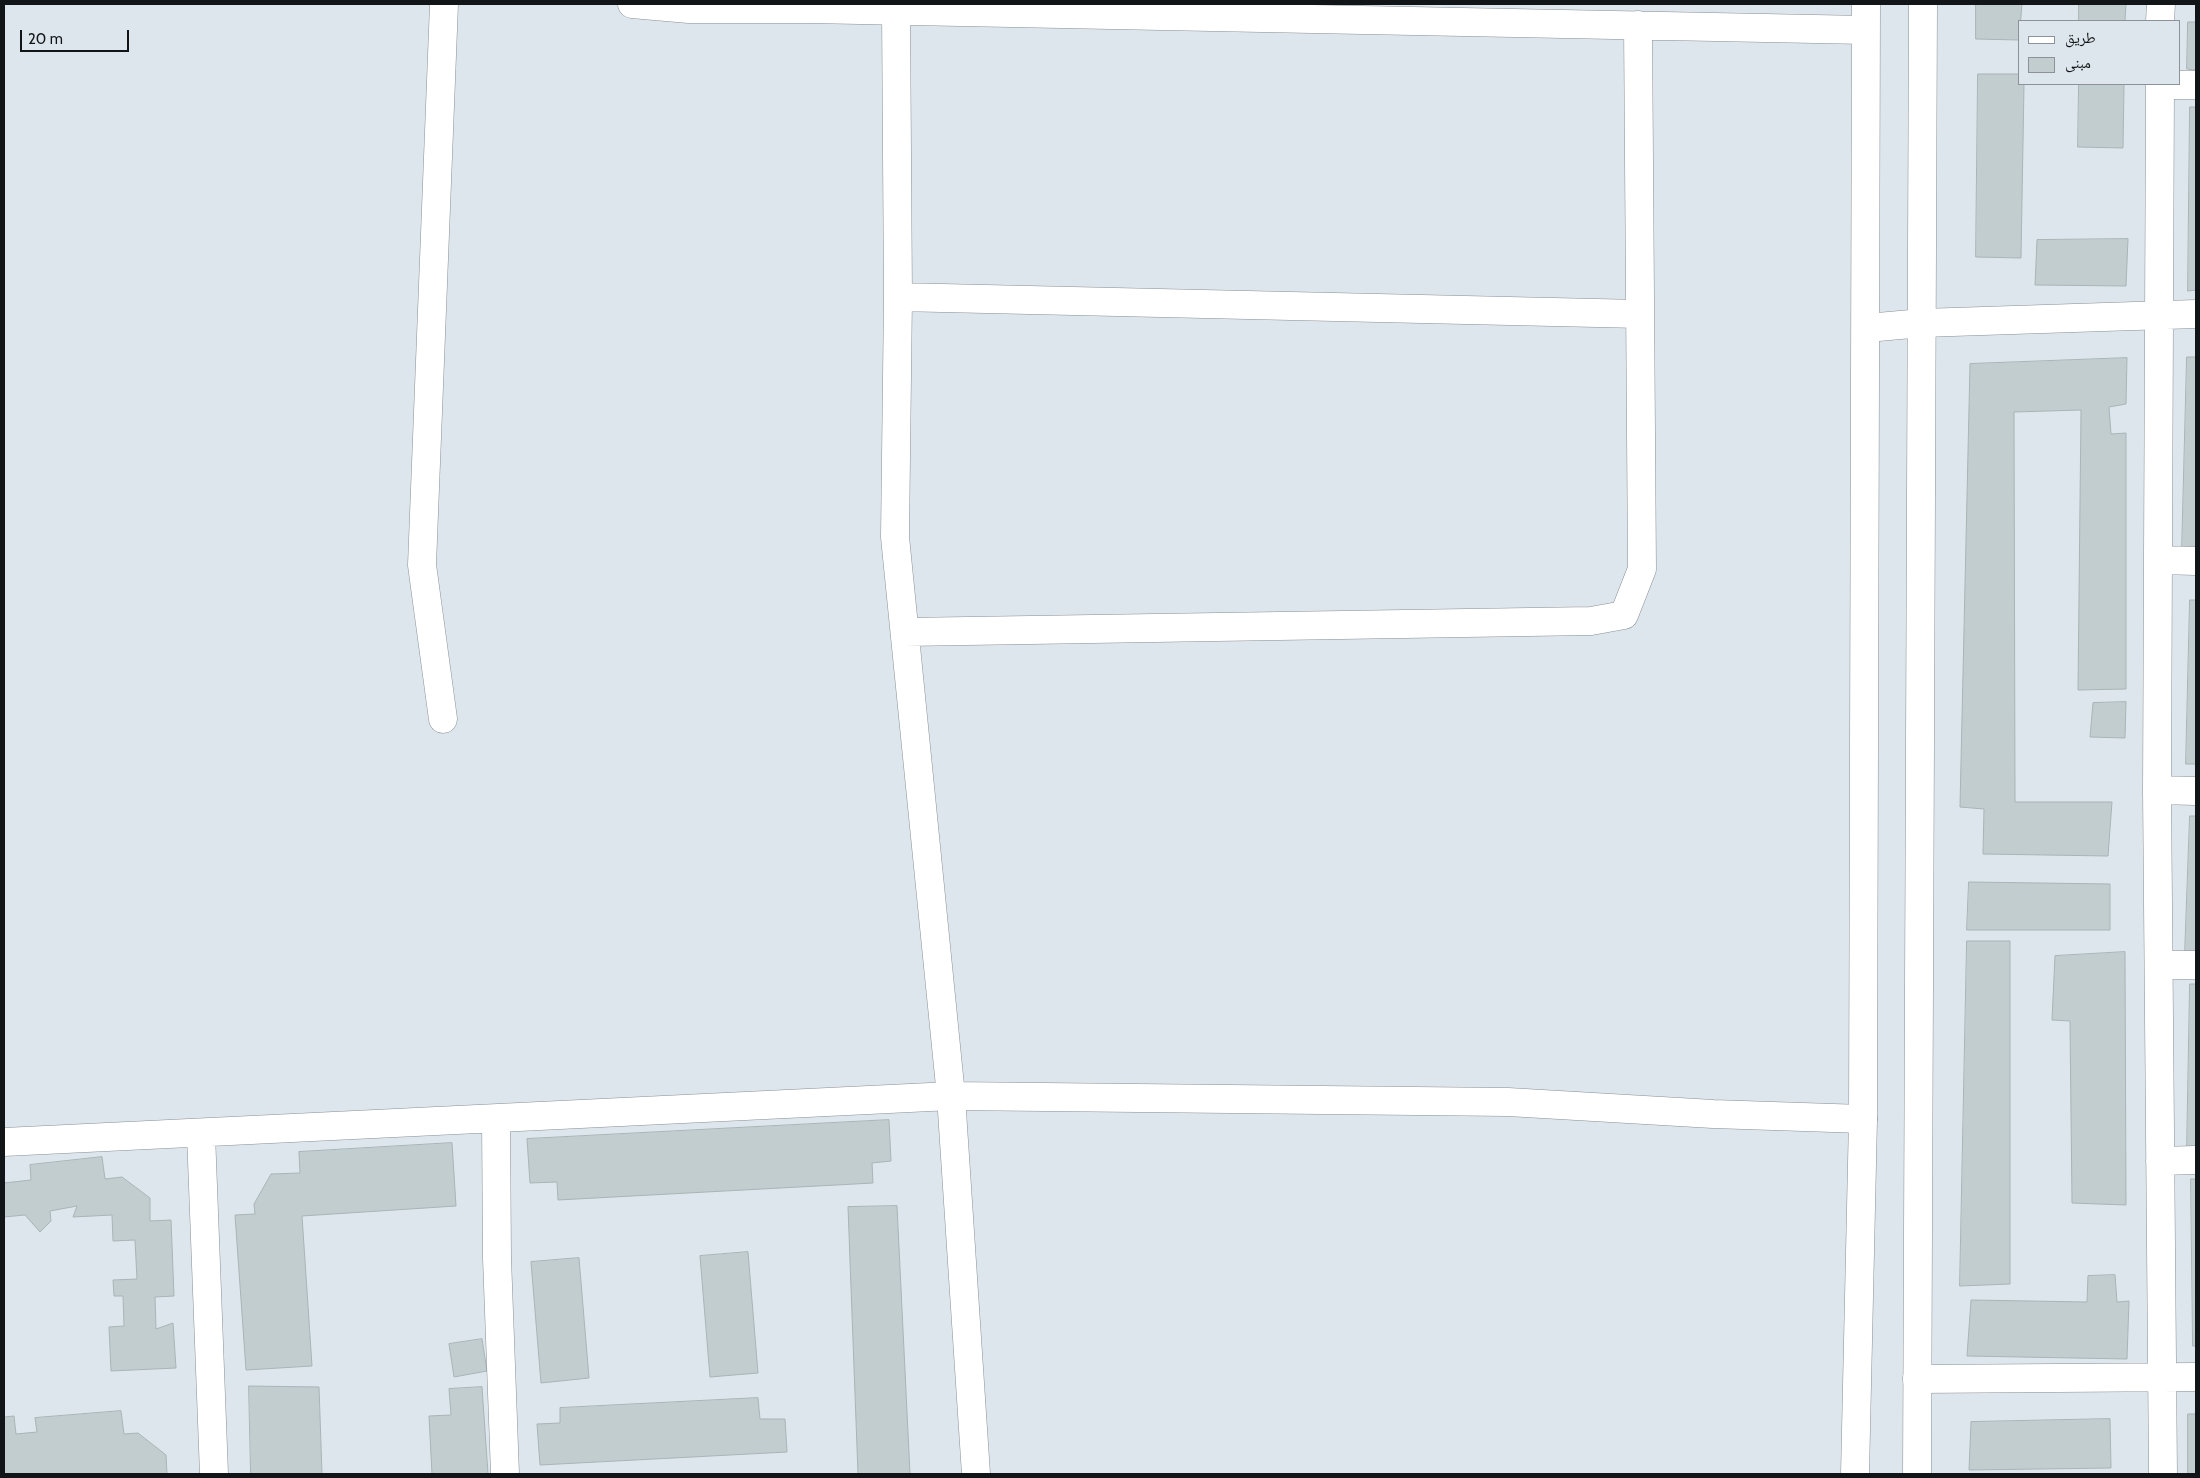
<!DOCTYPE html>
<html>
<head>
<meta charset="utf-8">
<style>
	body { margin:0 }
	#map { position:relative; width:2200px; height:1478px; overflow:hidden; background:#dde6ec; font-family:Cabin,"Noto Naskh Arabic",sans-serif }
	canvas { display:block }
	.frame { position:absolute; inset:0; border:5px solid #121517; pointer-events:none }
	.legend { position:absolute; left:2018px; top:20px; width:162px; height:65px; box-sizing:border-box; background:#dde6ec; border:1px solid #8c9297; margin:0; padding:6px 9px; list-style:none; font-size:15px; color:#121517 }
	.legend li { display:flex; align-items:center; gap:10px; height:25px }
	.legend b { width:25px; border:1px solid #8c9297 }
	.scale { position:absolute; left:20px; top:30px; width:109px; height:22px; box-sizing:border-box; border:2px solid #121517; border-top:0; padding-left:6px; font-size:15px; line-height:18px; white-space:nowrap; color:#121517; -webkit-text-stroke:4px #dde6ec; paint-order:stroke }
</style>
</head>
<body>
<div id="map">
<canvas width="2200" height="1478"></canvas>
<div class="frame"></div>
<ul class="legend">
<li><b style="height:6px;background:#fff"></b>طريق</li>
<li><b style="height:14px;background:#c1cdcf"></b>مبنى</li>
</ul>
<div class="scale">20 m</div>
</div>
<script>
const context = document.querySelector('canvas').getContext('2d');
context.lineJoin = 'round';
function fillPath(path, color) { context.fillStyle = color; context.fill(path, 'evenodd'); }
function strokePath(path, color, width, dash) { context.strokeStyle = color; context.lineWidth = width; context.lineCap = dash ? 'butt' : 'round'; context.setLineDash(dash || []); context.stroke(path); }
const building = new Path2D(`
	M1976,4H2022L2019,40L1976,39Z
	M2079,4H2126L2125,21H2079Z
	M2188,22H2196V70L2187,69Z
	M1978,74H2019V84H2024L2021,258L1976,257Z
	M2079,84H2124L2123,148L2078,147Z
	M2190,107H2196V290L2188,291Z
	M2128,239L2126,286L2035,285L2037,240Z
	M2187,357H2196V551H2182Z
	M2127,358L2126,404L2109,407L2111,434L2126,433V689L2078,690L2081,410L2014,412L2015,802H2112L2108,856L1983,854L1984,809L1960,807L1970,364Z
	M2190,600H2196V764H2186Z
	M2126,702L2125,738L2090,737L2093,703Z
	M2190,816H2196V954H2185Z
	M1969,882L2110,884V930H1967Z
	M1967,941H2010V1284L1960,1286Z
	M2125,952L2126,1205L2072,1203L2070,1021L2052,1020L2055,956Z
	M2190,984H2196V1150H2187Z
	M889,1120L891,1161L872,1163L873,1183L558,1200L557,1182L530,1183L527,1139Z
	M452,1143L456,1206L302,1216L312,1366L246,1370L235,1215L255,1214L254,1204L271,1174L300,1173L299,1152Z
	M102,1157L105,1179L122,1177L150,1198V1221L171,1220L174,1296L155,1297L156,1329L173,1323L176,1368L111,1371L109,1327L124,1326L123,1296H114L113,1280L137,1279L135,1240L113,1241L112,1215L73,1217L77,1206L50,1211L51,1221L40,1232L25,1215L4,1217V1183L31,1180L30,1165Z
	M2191,1179H2196V1346H2193Z
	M897,1206L910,1474H858L848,1207Z
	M748,1252L758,1373L710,1377L700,1256Z
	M579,1258L589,1378L541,1383L531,1262Z
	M2115,1275L2117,1302L2129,1301L2127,1359L1967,1356L1971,1300L2087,1302L2088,1276Z
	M482,1339L487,1371L454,1377L449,1344Z
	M249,1386L319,1387L322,1474H251Z
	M482,1387L488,1474H432L429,1416L451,1415L449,1389Z
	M758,1398L760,1419H785L787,1452L540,1465L537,1424L560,1423V1408Z
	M121,1411L124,1434L138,1433L166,1455L167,1474H4V1417L14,1416L16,1434L37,1432L35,1418Z
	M2188,1414H2196V1474H2188Z
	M2110,1419L2111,1468L1969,1470L1971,1422Z`);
const minor = new Path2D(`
	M632,4L689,9H809L1865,30
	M896,11L898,297L895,537L951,1096L976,1474
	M2160,21L2161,4
	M2160,84L2157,790L2196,791
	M2160,85H2196
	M898,297L1640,314
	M1867,328L1922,323L2196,314
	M2160,560L2196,561
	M905,632L1591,621L1624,615L1642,569L1638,25
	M443,719L422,565L444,4
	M2157,790L2163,1474
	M2159,965H2196
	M496,1119L497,1258L505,1474
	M201,1134L214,1474
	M4,1142L951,1096L1508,1102L1713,1114L1863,1119
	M2160,1161L2196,1160
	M1917,1379L2196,1377`);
const major = new Path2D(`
	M1855,1474L1863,1119L1866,4
	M1917,1474L1923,4`);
fillPath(building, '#c1cdcf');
strokePath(building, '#a8b4b6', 1);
strokePath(minor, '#889096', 29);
strokePath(major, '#889096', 29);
strokePath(minor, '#fff', 28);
strokePath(major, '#fff', 28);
</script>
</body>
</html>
